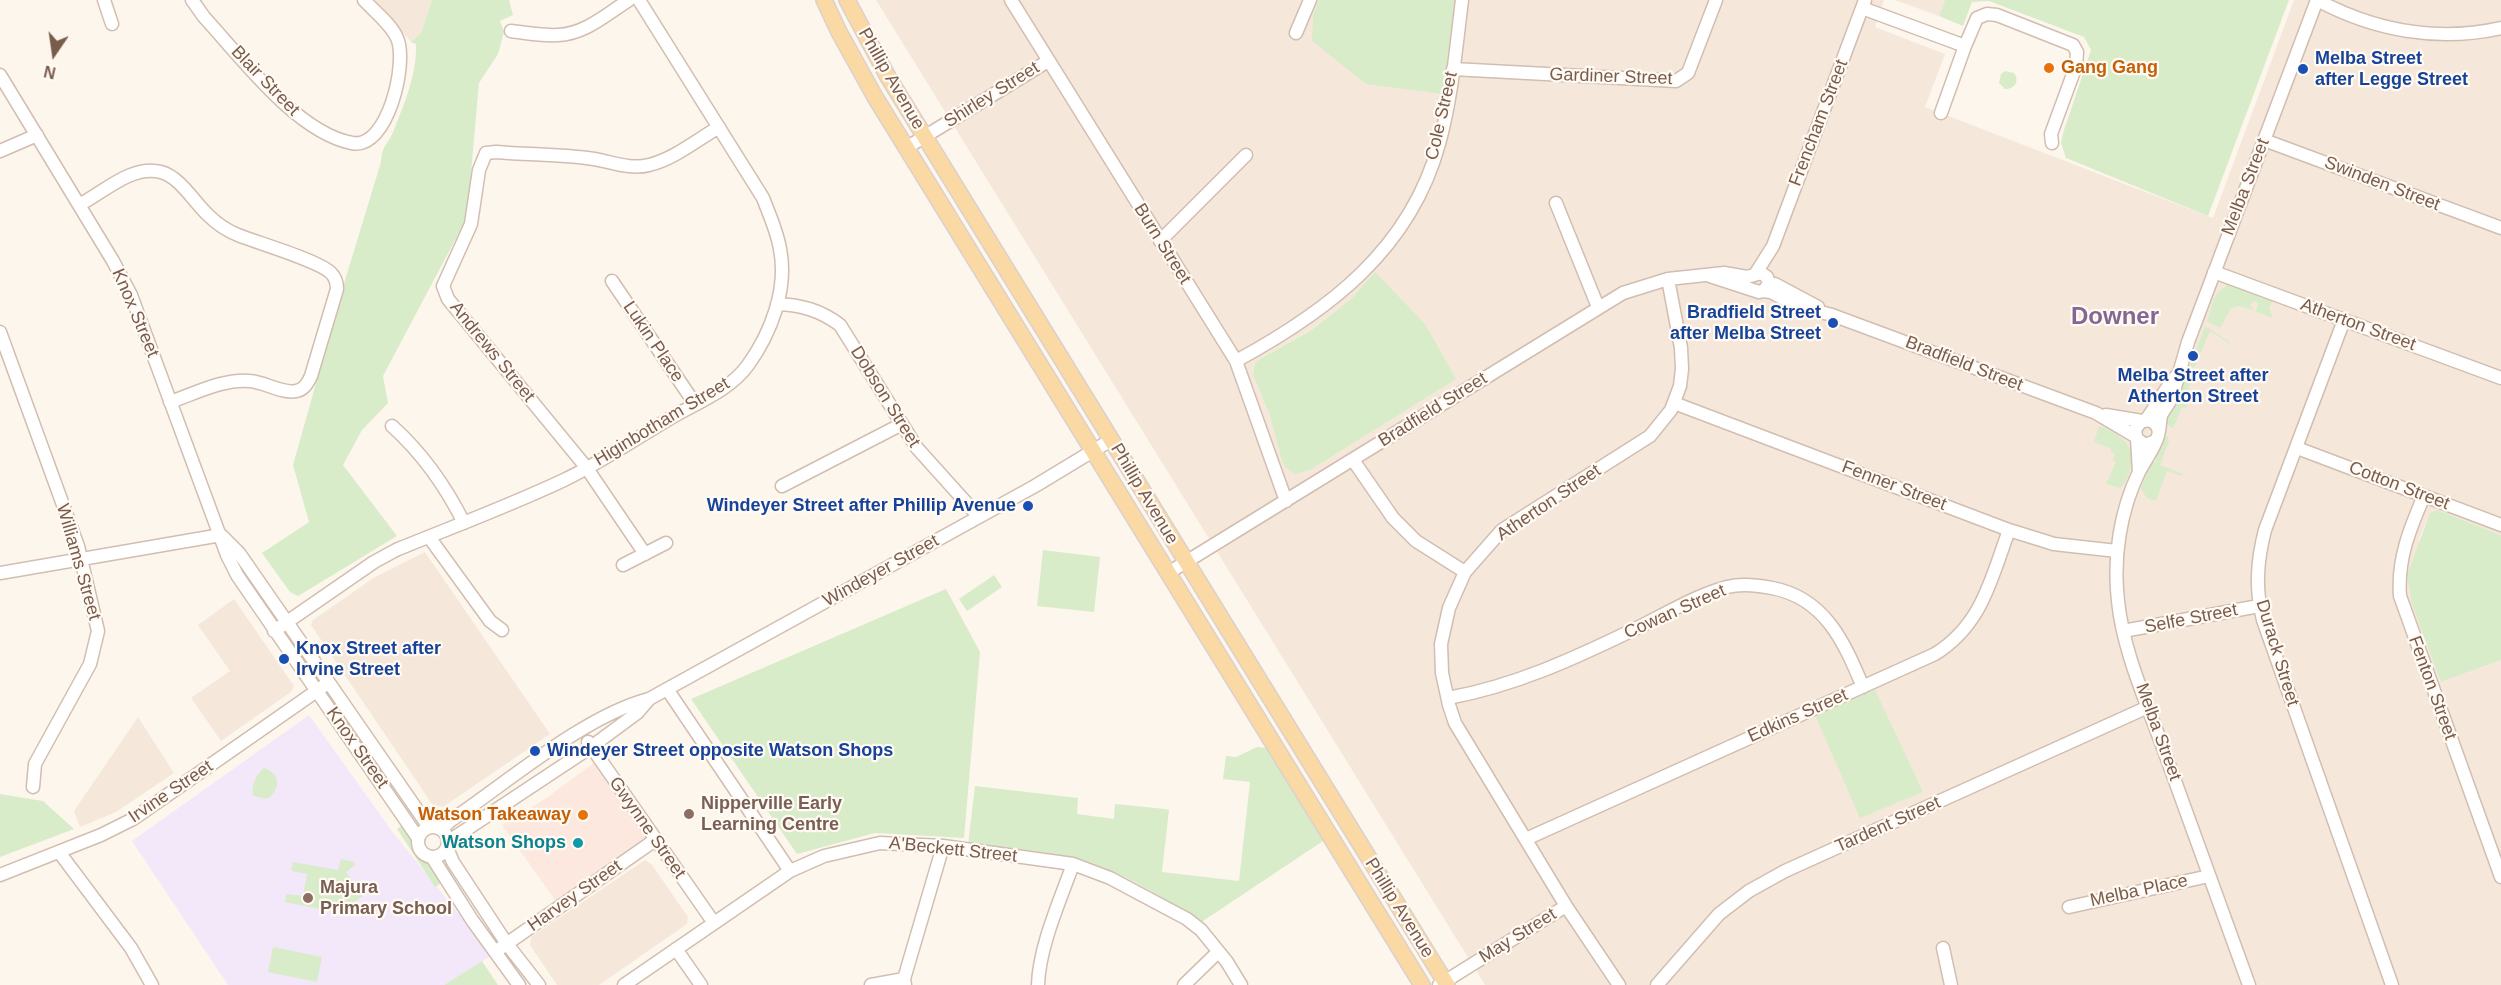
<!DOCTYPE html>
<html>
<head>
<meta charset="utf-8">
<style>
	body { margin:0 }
	#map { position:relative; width:2501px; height:985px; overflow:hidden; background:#fdf6ec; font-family:Arial,sans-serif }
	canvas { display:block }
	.north { position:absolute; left:24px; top:24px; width:60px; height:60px; -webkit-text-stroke:4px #fffaf3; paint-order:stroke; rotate:193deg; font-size:16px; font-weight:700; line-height:24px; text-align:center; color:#7a5c4d }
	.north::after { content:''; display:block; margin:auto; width:21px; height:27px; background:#7a5c4d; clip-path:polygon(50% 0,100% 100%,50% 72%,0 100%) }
</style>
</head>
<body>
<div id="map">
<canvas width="2501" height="985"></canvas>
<div class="north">N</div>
</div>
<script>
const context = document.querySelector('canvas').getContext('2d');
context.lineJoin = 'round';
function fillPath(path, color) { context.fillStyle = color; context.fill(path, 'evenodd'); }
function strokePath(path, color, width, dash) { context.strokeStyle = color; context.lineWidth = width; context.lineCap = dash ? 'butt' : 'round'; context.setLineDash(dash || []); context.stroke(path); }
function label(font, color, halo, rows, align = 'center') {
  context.font = font + ' Arial,sans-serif'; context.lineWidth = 4.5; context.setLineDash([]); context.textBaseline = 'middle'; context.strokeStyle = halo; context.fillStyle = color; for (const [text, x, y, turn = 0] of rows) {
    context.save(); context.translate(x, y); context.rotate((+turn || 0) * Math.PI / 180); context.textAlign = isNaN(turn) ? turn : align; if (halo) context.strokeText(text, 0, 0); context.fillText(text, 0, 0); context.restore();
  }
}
const residential = new Path2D(`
	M375,0H432L421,33L411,42Z
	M876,0H1319L1313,15L1443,94L1455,0H1884L1875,27L1945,54L1925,107L2213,218L2294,0H2501V535L2438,510L2430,514L2419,539L2441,682L2501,660V985H1485ZM1375,272L1270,416L1253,375L1255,362L1310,330L1351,299Z
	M1895,0H1945L1939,16Z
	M425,552L550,734L443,807L432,804L311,625L313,620L375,577Z
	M234,599L294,686L291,692L221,741L191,698L230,671L198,625Z
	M138,717L174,773L116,812L80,827L74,811Z
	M645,860L652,865L688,917L687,924L599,985H557L530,945L531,937Z`);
const commercial = new Path2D(`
	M595,762L649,840L557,903L502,825L545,799Z`);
const education = new Path2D(`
	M309,715L394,834L492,955L444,985H228L132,841Z`);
const green = new Path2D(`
	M432,0H509L513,15L500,21L504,32L498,54L479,83L468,206L463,225L383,376L388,403L362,430L343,465L397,536L298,596L290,592L262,553L309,522L293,465L346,277L381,162C383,142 387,147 393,132C404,105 417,74 416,44L411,42L421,33Z
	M1319,0H1455L1443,94L1366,84L1312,41L1313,15Z
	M1945,0H2289L2208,216L2066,158L2061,143L2063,133L2091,50L2084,37L1989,1L1972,2L1963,26L1939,16Z
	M2005,71L2014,73C2020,81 2015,89 2005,89L1999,83L2001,74Z
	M1375,272L1425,324L1456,379L1310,470L1295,474L1285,467L1282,460L1270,416L1253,375L1255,362L1311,330L1351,299Z
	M2226,284L2273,300L2269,308L2273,318L2256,312L2258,303L2254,301L2250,304L2254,310L2239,306L2231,308L2220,328L2207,322C2211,310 2213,291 2226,287Z
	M2205,326L2231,343L2230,344L2210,331L2194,368L2190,366Z
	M2186,375L2192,377L2185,398L2189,400L2186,409L2182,407L2173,429L2166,423V416L2176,401Z
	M2099,426C2133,438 2141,458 2121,488L2106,484L2116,462L2113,460L2115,454L2111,452V449L2094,442Z
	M2167,435L2169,441L2160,465L2183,474L2182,476L2167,471L2156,501L2147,498L2141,489L2151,462H2156V456Z
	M2438,510L2501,535V660L2441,682L2412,604L2407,575L2430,513Z
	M1043,550L1100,557L1094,612L1037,606Z
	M994,575L1002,587L967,611L959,599Z
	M946,589L980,652L964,838L875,833L797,854L691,699Z
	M1875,690L1923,792L1860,818L1815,715Z
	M1257,747L1266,748L1323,841L1200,923C1161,895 1116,868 1069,857C1036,850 1001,848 968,844L975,786L1078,798L1077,814L1114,819L1115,804L1165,809L1169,810L1162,872L1239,881L1250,782L1223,779L1226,756L1236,757Z
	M264,768C281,773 281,790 267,799L253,796C251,786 256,774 264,768Z
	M0,794L43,801L74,829L0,857Z
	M403,825L411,839L417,857L433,867L445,881L435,887L397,829Z
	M341,859L354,862L355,865L346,872L363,896L339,913L285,902L286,894L303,896L307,874L291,871L293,862L338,870Z
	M273,947L322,957L317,982L268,972Z
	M482,961L498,985H444Z`);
const minor = new Path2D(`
	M104,0L112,24
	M192,0L204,17C241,57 297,133 352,143C388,150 408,62 397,38C391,24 374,11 364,0
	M1011,0L1236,361L1286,501
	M2317,0C2375,31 2438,42 2501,28
	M1862,8L1965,46L1977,18L1987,14L1997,15L2073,45L2077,52L2076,66L2051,134L2052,143
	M511,31C526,33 543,36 558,35C585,34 607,14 629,0
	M1296,33L1310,0
	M1453,69L1676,81L1688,73L1716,0
	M0,75L113,261L131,295L227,555L237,575L418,838
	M1941,113L1965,46
	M2264,140L2501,228
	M906,148L1048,61
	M0,151L37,135
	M1556,203L1598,307
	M79,205C103,193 132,164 161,172C180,177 194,202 208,215C216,223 228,231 238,235C258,243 320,261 331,273C336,278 337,283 337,289L311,376C308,383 304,390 296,391C282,394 265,382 250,381C224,378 194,394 170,402
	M1160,241L1246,155
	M2214,272L2501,378
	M1756,273L1773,246L1865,0
	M612,281L695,404
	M1775,284L1818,307
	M1762,291L1771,292L1797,306L1832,315L2096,413L2135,436
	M777,304C801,305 820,310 840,325L917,448L979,517
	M2344,320L2265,530C2257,561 2255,589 2263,620L2392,985
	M0,332L78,546L98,631L90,664L35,764L33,787
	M1236,361C1328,311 1410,250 1439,144C1452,97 1456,48 1462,0
	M1674,403L2009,530L2054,544L2117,551
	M2106,415L2142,421
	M2145,421C2157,406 2164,389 2177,375
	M392,426C422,453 446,487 464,523
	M2159,431L2161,415L2172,398L2188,342L2317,0
	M2137,439L2139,472
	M2156,441L2145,445L2137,439L2135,432C2137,424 2143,418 2151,421C2157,424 2160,430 2158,436C2154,449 2145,460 2139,472C2120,511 2113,558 2118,601C2123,650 2145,699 2162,745C2191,825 2220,905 2249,985
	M2297,448L2501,525
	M1353,460L1393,518L1416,541L1465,572
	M782,486L902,424
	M2424,496C2410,528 2397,560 2400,596L2501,877
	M222,536L239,553L429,827
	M429,537L490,621L502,630
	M645,554L586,467L448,299L443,286L471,224L479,170L486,153L496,152C529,155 562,154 594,159C612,162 631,170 649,165C674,159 697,140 719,127
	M623,565L666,543
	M0,573L221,535
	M1168,573L1623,293L1668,279L1724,273L1747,277L1761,273L1767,277L1769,284L1764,290L1759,292L1710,276
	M274,631L374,562L396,550C452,527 509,506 564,480C602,462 638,437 674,416C699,402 731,389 748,365C771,333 788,289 780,249C777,231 769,214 763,198L639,0
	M2123,631L2259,606
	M667,689L790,871
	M1448,698C1515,686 1575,658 1635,629C1666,614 1694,596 1727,587C1742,583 1757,585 1772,588C1825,598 1844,642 1863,687
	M588,742L714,923
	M418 842a15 15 0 1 1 30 0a15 15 0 1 1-30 0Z
	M442,829L450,821C508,782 584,716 649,699L1035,486L1111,440
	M1526,839L1935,654C1982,625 1991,579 2009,530
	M449,841L591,747L637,713L649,699
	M447,848L453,862L507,944L539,985
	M59,852L131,948L152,985
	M432,857L472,920L519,985
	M0,875L101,835L133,819L328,683
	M2069,907L2209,876
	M1943,948L1951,985
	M676,949L701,985
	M495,952L655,840
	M624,985L790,871L824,856L880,843L943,846L1073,864L1110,878L1187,919L1201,930L1227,962L1241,985
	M871,985L904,979
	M905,985L904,979L943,846
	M1038,985C1039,947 1060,901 1073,864
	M1184,985L1218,952
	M1439,985L1566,906
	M1619,985L1566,906L1455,723L1449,705L1442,673L1441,644L1449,608L1465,572L1502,530L1650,436L1671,410L1680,386L1682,369L1681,348L1668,279
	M1657,985L1719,914L1749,891L1785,871L2148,707`);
const major = new Path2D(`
	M824,0L839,32L875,97L1422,985
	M847,0L888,77L1447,985`);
const markers = [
	[2049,68,6,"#e8710a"],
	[2303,69,6,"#1a4fb4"],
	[1833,323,6,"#1a4fb4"],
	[2193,356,6,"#1a4fb4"],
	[1028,506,6,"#1a4fb4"],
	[284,659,6,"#1a4fb4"],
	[535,751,6,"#1a4fb4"],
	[689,814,6,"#8d6e63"],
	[583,815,6,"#e8710a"],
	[578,843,6,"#0f9aa8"],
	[308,898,6,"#8d6e63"]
];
const transitNames = [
	["Melba Street",2315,59],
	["after Legge Street",2315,80],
	["Bradfield Street",1821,313,"right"],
	["after Melba Street",1821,334,"right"],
	["Melba Street after",2193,376,"center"],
	["Atherton Street",2193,397,"center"],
	["Windeyer Street after Phillip Avenue",1016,506,"right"],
	["Knox Street after",296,649],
	["Irvine Street",296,670],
	["Windeyer Street opposite Watson Shops",547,751]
];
const foodNames = [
	["Gang Gang",2061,68],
	["Watson Takeaway",571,815,"right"]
];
const streetNames = [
	["Gardiner Street",1611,77,2],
	["Phillip Avenue",891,79,60],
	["Blair Street",265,81,46],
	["Shirley Street",992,95,-32],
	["Cole Street",1442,116,-77],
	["Frencham Street",1819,123,-69],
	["Swinden Street",2382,184,21],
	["Melba Street",2246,187,-69],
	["Burn Street",1162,244,58],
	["Knox Street",135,313,67],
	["Atherton Street",2358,325,20],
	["Lukin Place",653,342,56],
	["Andrews Street",492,352,51],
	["Bradfield Street",1964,364,21],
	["Dobson Street",885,397,58],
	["Bradfield Street",1433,410,-32],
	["Higinbotham Street",662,422,-31],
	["Fenner Street",1894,486,21],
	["Cotton Street",2399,486,21],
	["Phillip Avenue",1144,494,59],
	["Atherton Street",1549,503,-34],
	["Williams Street",78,562,74],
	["Windeyer Street",881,571,-29],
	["Cowan Street",1675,612,-24],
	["Selfe Street",2191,619,-11],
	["Durack Street",2277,653,73],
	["Fenton Street",2432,688,70],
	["Edkins Street",1798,716,-24],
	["Melba Street",2158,732,70],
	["Knox Street",357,748,55],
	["Irvine Street",171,792,-34],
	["Tardent Street",1888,825,-24],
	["Gwynne Street",647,828,55],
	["A'Beckett Street",953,850,6],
	["Melba Place",2139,891,-12],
	["Harvey Street",575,896,-35],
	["Phillip Avenue",1399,908,58],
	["May Street",1518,936,-32]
];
const educationNames = [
	["Nipperville Early",701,804],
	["Learning Centre",701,825],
	["Majura",320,888],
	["Primary School",320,909]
];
const cultureNames = [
	["Watson Shops",566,843]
];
const districtNames = [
	["Downer",2115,317]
];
fillPath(residential, '#f5e8da');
fillPath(commercial, '#fde8e0');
fillPath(education, '#f3e8fa');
fillPath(green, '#d8ecc9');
strokePath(minor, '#d1beb0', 15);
strokePath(major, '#dad1cd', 18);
strokePath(minor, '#fff', 12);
strokePath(major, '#fbd9a5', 15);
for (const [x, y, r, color] of markers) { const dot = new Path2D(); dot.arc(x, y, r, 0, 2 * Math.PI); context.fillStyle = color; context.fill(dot); strokePath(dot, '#fffaf3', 2); }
label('bold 18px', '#164399', '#fffaf3', transitNames, 'left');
label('bold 18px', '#c56008', '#fffaf3', foodNames, 'left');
label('18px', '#7a5c4d', '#fffaf3', streetNames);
label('bold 18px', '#785e54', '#fffaf3', educationNames, 'left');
label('bold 18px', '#0d838f', '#fffaf3', cultureNames, 'right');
label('bold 24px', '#846695', '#fffaf3', districtNames);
</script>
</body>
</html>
